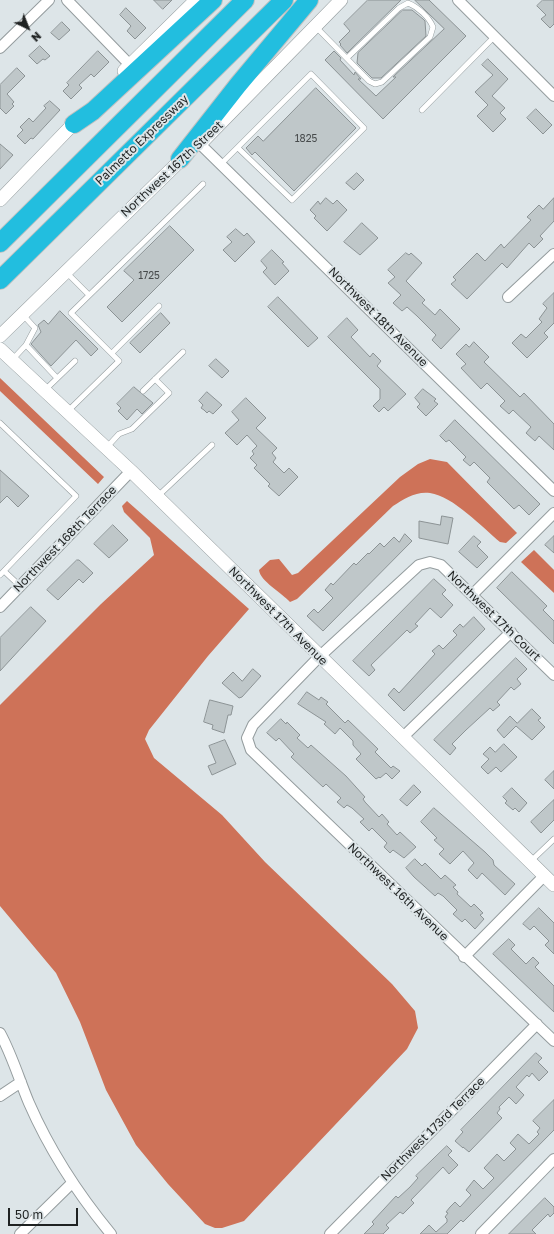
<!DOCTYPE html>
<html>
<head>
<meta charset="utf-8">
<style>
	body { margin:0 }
	#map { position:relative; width:554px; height:1234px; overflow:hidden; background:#dde5e8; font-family:"Golos Text",sans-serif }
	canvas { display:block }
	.north { position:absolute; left:8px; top:8px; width:40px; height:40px; -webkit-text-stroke:3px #dde5e8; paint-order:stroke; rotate:137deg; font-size:11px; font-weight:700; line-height:16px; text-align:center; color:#1f2222 }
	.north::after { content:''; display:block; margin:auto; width:14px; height:18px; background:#1f2222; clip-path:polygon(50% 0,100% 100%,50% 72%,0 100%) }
	.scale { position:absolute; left:8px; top:1208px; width:70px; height:18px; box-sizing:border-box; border:2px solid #1f2222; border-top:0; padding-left:5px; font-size:12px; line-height:14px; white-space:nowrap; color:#1f2222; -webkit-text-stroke:3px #dde5e8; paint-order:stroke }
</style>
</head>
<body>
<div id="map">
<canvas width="554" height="1234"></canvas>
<div class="north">N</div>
<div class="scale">50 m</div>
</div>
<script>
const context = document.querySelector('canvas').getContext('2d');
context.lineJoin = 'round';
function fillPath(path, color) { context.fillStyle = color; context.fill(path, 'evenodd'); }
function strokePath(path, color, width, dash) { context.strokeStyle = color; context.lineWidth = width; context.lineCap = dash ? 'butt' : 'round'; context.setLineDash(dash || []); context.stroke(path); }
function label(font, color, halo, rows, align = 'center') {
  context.font = font + ' "Golos Text",sans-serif'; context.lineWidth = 4; context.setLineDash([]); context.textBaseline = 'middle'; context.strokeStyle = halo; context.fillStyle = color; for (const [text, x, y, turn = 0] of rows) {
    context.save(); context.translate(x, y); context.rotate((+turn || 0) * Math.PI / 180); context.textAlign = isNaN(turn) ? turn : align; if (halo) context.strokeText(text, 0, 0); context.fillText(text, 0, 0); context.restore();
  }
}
const water = new Path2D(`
	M0,378L104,477L98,484L0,391Z
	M430,459L447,462L517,533L506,543L500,542C483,528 453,496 430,493C416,491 404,499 393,506L297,599L290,602C282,593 260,581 259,570L270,560L279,559L292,575L298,573L400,477L418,464Z
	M127,501L249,609L208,656L149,730L145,739L154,758L222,815L265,862L392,984L415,1011L418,1028L407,1049L244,1221L222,1228H215L205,1224L168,1184L136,1145L106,1090L80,1022L56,973L0,906V705L101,604L154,555L150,538L124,512L122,506Z
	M534,550L554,570V593L521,562Z`);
const building = new Path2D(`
	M154,0H172L163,9Z
	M368,0H401L347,53L340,45L341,44L339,42L350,31L344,24Z
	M415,0H429L466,36L383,119L325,60L334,51L341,58L340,60L354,75L355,72L361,79H358L376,96L396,77H393L444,29Z
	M543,0H554V24L550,28L541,19L546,15L537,6Z
	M126,8L146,28L135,39L127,31L131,26L120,15Z
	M403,10H412L423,19L425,21L426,36L381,78H372L357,63L358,53Z
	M62,22L70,30L59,40L51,33Z
	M40,46L50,56L45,60L43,59L37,64L29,56Z
	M98,51L109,62L94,77L91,74L79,85L82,88L71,99L63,91L69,85L67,83Z
	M488,59L508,79L492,96L505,108L500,113L506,119L493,132L477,116L488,105L475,92L493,75L482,65Z
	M17,68L25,76L7,94L14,102L12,104L14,106L6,114L0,108V85Z
	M316,88L356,128L294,191L255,152L252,155L246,148L258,136L263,141Z
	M50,101L60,110L33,139L31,138L25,144L17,136L23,130L20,127L29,118L33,122L46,108L44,106Z
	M536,109L552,125L543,134L527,118Z
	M0,144L13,155L0,169Z
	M357,173L364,180L354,190L346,183Z
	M326,198L333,204L337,200L347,210L327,231L314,218L316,216L310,210L318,201L320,204Z
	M554,198V221L540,236L543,239L534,248L529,243L507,268L502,263L467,299L451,284L456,280L453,277L477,253L485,261L501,244L504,248L531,220L527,217L539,205L543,209Z
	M362,223L378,238L360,255L344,242Z
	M170,226L194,250L122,322L107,307L134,280L124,271Z
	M236,229L244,236L247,233L255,242L235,262L223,250L232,242L227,237Z
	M272,250L284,262L282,263L289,271L275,285L263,272L267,268L261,261Z
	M406,253L409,255L411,253L422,263L406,281L425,300L422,303L435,315L440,309L460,329L441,349L432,340L436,335L417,316L407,307L402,311L393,303L401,295L388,283L395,277L388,270Z
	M554,293V323L544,333L548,337L527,358L512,343L521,334L526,338L542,322L539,319L547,308L543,304Z
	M278,297L318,338L308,347L268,307Z
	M60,311L98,349L91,356L76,340L51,366L31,344L41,332L38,325L44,320L48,324Z
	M161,313L170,323L140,353L130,343Z
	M347,318L358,330L351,337L370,357L373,353L381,361L377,366L406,394L388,411L384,407L379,412L373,406L380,399V389L328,337Z
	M474,342L489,357L484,362L520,397L524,393L554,424V450L539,436L535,441L526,433L531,427L513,410L509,414L500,406L505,401L487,383L481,389L461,368L466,364L456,354L466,344L469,347Z
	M216,359L229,371L222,378L209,366Z
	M134,387L153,403L142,414L137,409L127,420L118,411L121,408L117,404Z
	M423,389L436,399L434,401L438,404L426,416L417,407L420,404L415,398Z
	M207,392L222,405L213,414L209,411L207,413L204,410L201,408L203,405L199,401Z
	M246,398L266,418L256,428L277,448L272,453L276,458L273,462L284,473L289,468L298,477L279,496L268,486L270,484L254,468L257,465L250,458L254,454L252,451L257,446L247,435L237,445L225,433L239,420L232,412Z
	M455,420L540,504L529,515L519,505L514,509L487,482L490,478L474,462L470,466L463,460L466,457L449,440L446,442L440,436Z
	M0,470L29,496L18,507L7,496L0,503Z
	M442,516L453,518L448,544L419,538V521L440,525Z
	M113,525L128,540L109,558L94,544Z
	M405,534L412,541L323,631L307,616L314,609L318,613L333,598L325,590L331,583L333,585L354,563L356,565L368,553L369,554L380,543L384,547L394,537L399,542Z
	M474,536L481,542L477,546L488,557L477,568L459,552Z
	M554,536V553L545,545Z
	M77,560H79L93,573L83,583L79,579L58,600L47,590Z
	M512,572L547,606L543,610L554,621V644L497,588Z
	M434,579L446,590L442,594L453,605L441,618L430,608L415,624L418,626L410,633L407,630L371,665L375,670L369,676L353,661Z
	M31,607L46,621L0,671V638Z
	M474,617L485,629L404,711L388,695L394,688L399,693L435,654L432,651L439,645L443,649L457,635L453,631L460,624L463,627Z
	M516,658L527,669L517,679L521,684L514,690L511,687L497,702L500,705L493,711L490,708L466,730L452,744L456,748L450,755L434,740Z
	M253,669L261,676L242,697L239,698L222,683L233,672L242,681Z
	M307,692L319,700L321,697L328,702L326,704L345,723L348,720L378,749L375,752L391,768L393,766L400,771L392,779L386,773L380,778L379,777L376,779L356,759L361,754L353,745V741L340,728L335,734L324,724L326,722L298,704Z
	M210,700L233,706L231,715H228L224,733L212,729L213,725L204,722Z
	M532,709L541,718L538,720L545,727L532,740L516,726L504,738L497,730L510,716L517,723Z
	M281,719L286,724L287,722L300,735L297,738L308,748L311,745L346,776L365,797L363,799L365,802L379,817L382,814L389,822L387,824L397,835L400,832L416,847L404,858L393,850L390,853L384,847L387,843L372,828L369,831L360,822L364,819L352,808L347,805L344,808L337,802L341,798L326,784L323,787L308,773L291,757L294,754L279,738L276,741L267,733Z
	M225,740L236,764L212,775L208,766L216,763L209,746Z
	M504,744L517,757L501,772L496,767L488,774L481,767L489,759L483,754L490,747L495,752Z
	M554,771V789L545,780Z
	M414,785L421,792L407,806L400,800Z
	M512,788L527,803L519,812L515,808L513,810L505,803L507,801L503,797Z
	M554,800V820L541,833L531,822Z
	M434,808L485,852L493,860L494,865L515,884L505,895L482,873L477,879L468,870L474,863L463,851L450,864L439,854L444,849L434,840L437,838L421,822Z
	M415,859L422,866L425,863L441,879L445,875L456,885L453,887L458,892L457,894L471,907L474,904L483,913L480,915L484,919L475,929L465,919L462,922L453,914L457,910L443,896L438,893L435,896L414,877L406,868Z
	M539,908L554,923V954L545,945L549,941L534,926L530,930L523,924Z
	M509,939L515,945L511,949L526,964L533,957L539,963L535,967L554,986V1012L493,954Z
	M536,1053L542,1058L538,1062L548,1072L539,1081L532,1073L529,1077L527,1075L516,1087L524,1095L516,1104L509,1097L499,1107L500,1109L497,1113L502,1118L469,1152L463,1147V1148L455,1141L463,1132L461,1130Z
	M554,1100V1130L463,1222L461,1220L447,1234H420L429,1225L436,1232L447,1222V1219L445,1217L448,1213L446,1212L450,1207L455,1202L460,1207L471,1195L466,1190L474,1180L483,1189L494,1178L484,1168L497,1154L504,1161L516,1149L510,1143L518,1134L529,1144L539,1134L537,1132L540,1128L533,1121Z
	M447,1146L452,1151L448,1155L458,1165L449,1174L443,1167L411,1200L414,1203L403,1214L400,1212L386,1225L389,1228L383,1234H364L374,1224L372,1222L396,1196L398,1198L410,1187L418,1178L416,1176Z
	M545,1198L554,1207V1213L550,1217L548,1214L532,1230L536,1234H509Z`);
const service = new Path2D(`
	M316,27L369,81L375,84L382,82L430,37L433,27C429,17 418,7 408,3L399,8L347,58
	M422,110L495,36
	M222,163L311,74L364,128L292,200L238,148
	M66,272L89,295
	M23,315L35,328L26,345L57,378
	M112,353L159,306
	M12,360L26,345
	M45,390L75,361
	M143,391L183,352
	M68,411L119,361L71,313L203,184
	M0,423L76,496L0,575
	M107,447L119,434L132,429L169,393L155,379
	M158,496L212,445
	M4,571L20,586
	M531,861L554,839`);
const minor = new Path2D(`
	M67,0L130,65
	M458,0L554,96
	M0,48L49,0
	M200,144L554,491
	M508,297L554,254
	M473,594L554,513
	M0,607L131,471
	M554,675L441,565L430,562L419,565L319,657L253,725L247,738L251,750L554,1041
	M403,737L511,632
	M464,957L544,876
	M0,1033C12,1055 19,1079 29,1103C50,1151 78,1194 111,1234
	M0,1096L21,1082
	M20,1234L72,1183
	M330,1234L537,1024
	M481,1234L554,1159`);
const tertiary = new Path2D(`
	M124,71L196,0
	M202,142L341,0
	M0,200L79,118
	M0,336L187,154
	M0,349L131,471L554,885`);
const motorway = new Path2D(`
	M74,124L93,111L213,0
	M180,159L238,85L309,0
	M0,243L245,0
	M0,280L284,0`);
const numberNames = [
	["1825",306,139],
	["1725",149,276]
];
const streetNames = [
	["Palmetto Expressway",142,140,-44],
	["Northwest 167th Street",172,169,-43],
	["Northwest 18th Avenue",378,317,45],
	["Northwest 168th Terrace",65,539,-46],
	["Northwest 17th Avenue",278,616,45],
	["Northwest 17th Court",494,616,44],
	["Northwest 16th Avenue",398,892,44],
	["Northwest 173rd Terrace",433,1129,-45]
];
fillPath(water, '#ce7258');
fillPath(building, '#bfc7c9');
strokePath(building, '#8c9395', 1);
strokePath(service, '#949c9e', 6);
strokePath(minor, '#949c9e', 12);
strokePath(tertiary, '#949c9e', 14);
strokePath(motorway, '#c0c1c1', 20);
strokePath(service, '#fff', 5);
strokePath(minor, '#fff', 10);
strokePath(tertiary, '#fff', 13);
strokePath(motorway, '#22bedf', 18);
label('10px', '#474b4c', null, numberNames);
label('12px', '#1f2222', '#dde5e8', streetNames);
</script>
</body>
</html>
